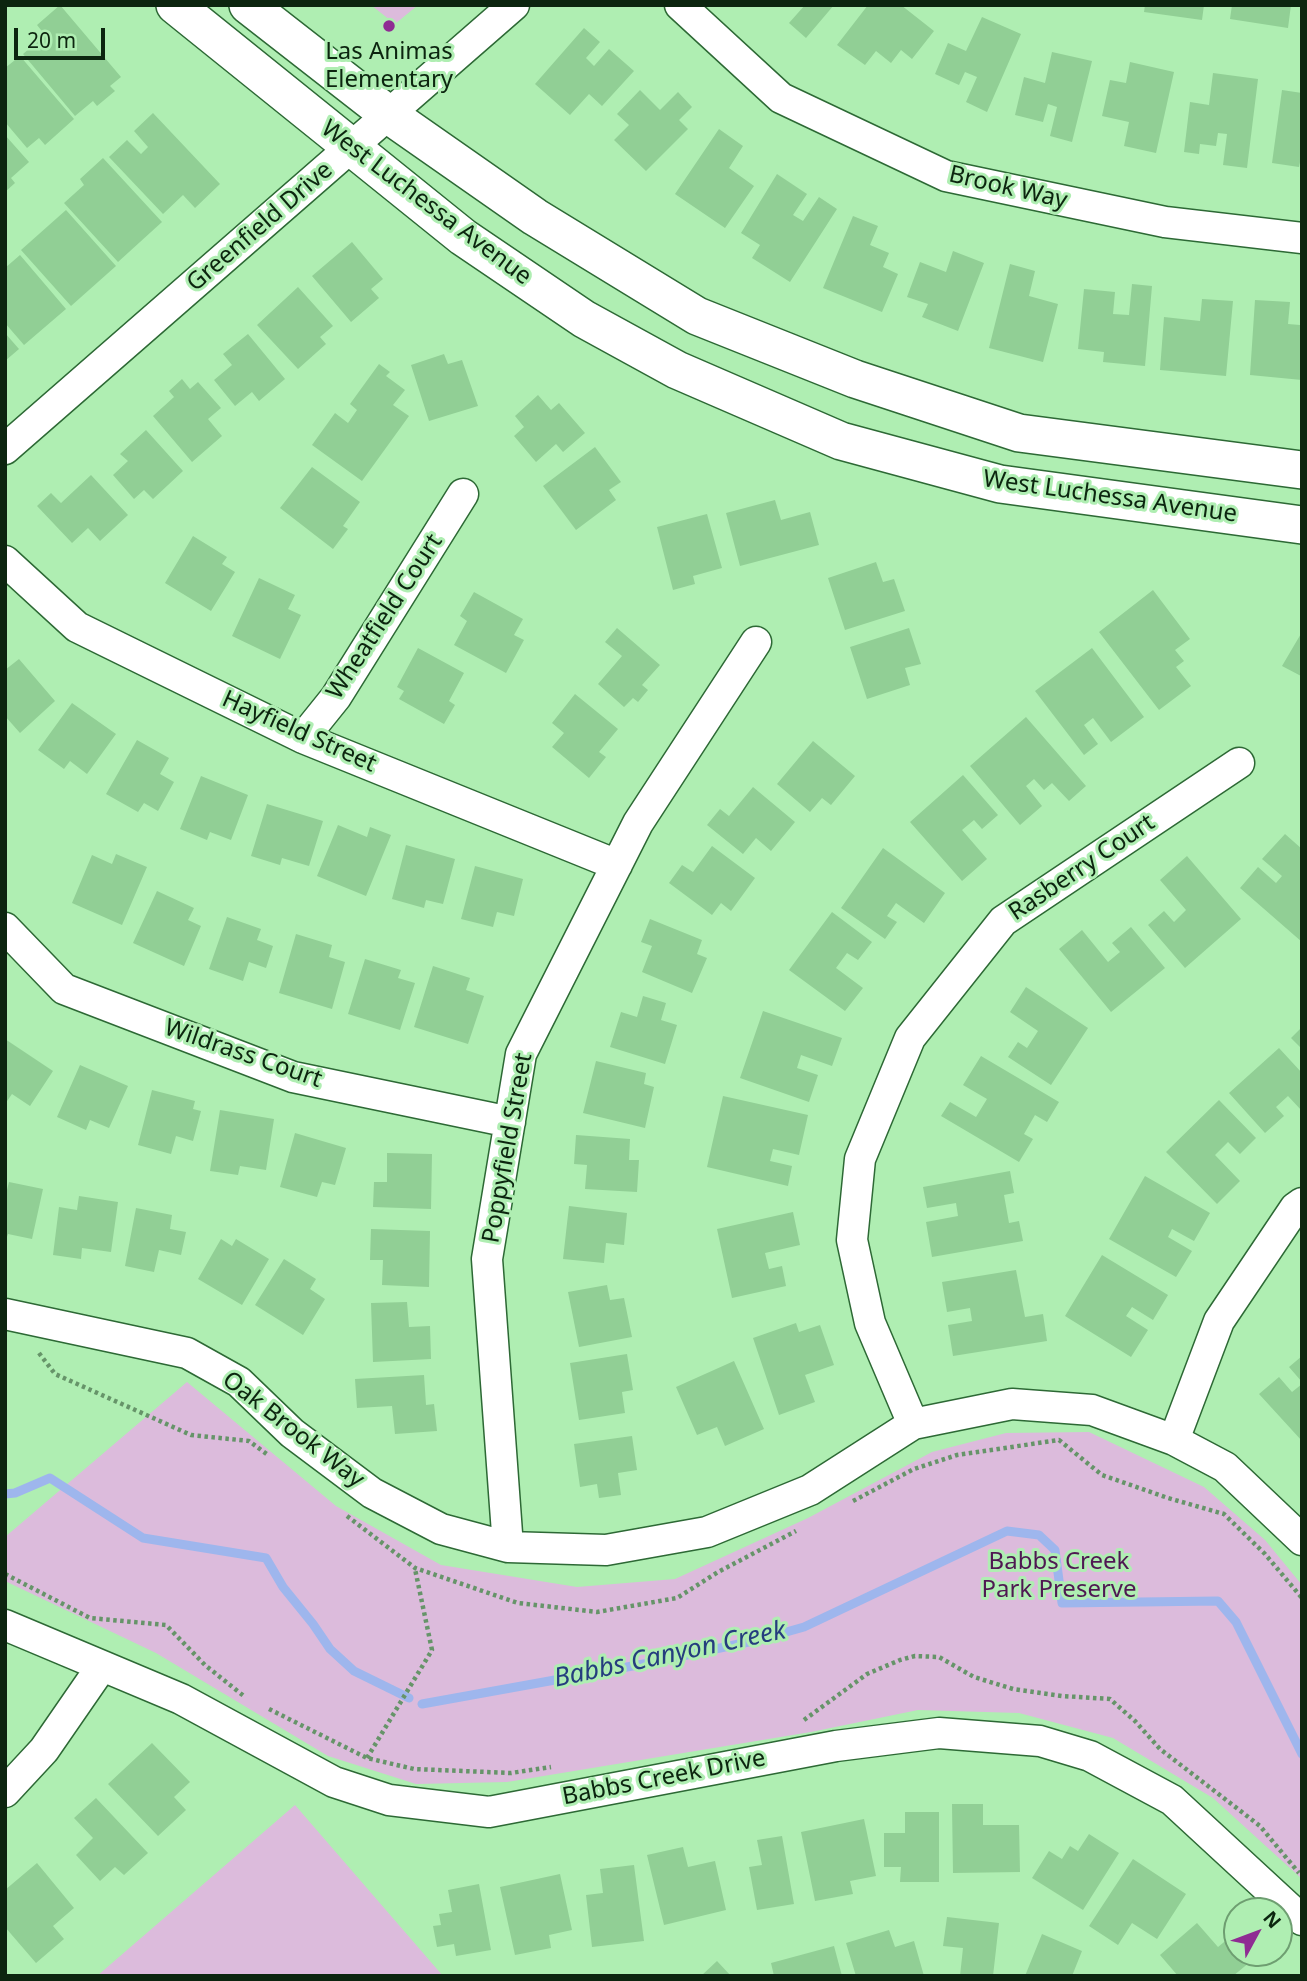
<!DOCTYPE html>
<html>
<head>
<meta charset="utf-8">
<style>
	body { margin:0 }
	#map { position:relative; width:1307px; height:1981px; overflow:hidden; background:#afeeb2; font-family:"Noto Sans",sans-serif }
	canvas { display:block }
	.frame { position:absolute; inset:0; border:7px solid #0c250f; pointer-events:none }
	.north { position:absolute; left:1223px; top:1897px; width:70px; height:70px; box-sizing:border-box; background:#afeeb2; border:2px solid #6e9e71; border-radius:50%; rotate:49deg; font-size:19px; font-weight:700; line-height:28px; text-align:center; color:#0c250f }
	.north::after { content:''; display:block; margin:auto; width:24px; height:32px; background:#8f2c93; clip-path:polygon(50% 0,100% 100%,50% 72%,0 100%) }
	.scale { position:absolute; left:14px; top:28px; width:91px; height:32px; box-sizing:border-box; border:4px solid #0c250f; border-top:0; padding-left:9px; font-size:21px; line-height:24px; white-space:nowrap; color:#0c250f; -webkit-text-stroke:5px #afeeb2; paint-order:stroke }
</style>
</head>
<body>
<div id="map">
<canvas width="1307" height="1981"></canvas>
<div class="frame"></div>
<div class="north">N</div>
<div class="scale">20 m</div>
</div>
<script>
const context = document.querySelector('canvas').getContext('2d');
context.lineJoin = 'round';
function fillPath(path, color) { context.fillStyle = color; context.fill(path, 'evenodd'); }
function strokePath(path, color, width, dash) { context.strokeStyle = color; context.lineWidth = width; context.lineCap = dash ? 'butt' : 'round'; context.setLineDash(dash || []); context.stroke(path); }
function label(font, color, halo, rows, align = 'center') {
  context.font = font + ' "Noto Sans",sans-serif'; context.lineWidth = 6; context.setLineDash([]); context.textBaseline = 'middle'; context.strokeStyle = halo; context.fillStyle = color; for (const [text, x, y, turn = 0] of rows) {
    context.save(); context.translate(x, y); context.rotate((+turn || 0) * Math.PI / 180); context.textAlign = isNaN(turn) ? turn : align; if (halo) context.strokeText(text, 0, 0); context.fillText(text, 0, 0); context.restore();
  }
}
const green = new Path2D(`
	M371,5H418L395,24Z
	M187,1382L336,1506L441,1565L577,1587L675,1579L808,1518L932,1452L1006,1433L1089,1432L1204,1487L1265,1540L1302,1585V1879L1213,1798L1113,1738L1019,1713L918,1710L811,1732L507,1782L416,1784L328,1756L156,1653L5,1581V1537Z
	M295,1805L443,1976H97Z`);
const stream = new Path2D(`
	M5,1494L15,1493L50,1478L143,1538L266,1558L283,1587L313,1624L330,1649L354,1671L409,1698
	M422,1704L649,1663L758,1640L804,1627L1007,1531L1039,1535L1055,1550L1062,1603L1218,1601L1236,1622L1302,1754`);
const building = new Path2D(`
	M60,5L121,77L110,86L115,91L97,106L93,101L75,116L23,54L45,35L37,25Z
	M805,5H834L806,38L789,23Z
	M868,5H901L934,31L912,59L901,50L891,63L876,51L865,65L837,45Z
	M1145,5H1204L1202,20L1144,12Z
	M1232,5H1291L1288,28L1230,19Z
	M982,17L1021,34L987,112L966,102L977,77L965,72L959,85L935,74L948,43L966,51Z
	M584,28L600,42L586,58L594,66L609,49L634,71L602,106L589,94L570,115L535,84Z
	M1052,52L1092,61L1072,142L1050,136L1057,107L1048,104L1043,122L1015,115L1024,77L1045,83Z
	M20,56L74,119L45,145L39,138L27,148L5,122V68Z
	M1130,62L1174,72L1156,153L1124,146L1129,122L1102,116L1110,80L1126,83Z
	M1213,73L1258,79L1247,168L1223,165L1227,134L1218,133L1216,146L1200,144L1199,154L1184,152L1190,102L1209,105Z
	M640,90L660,110L678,92L692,107L679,120L688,129L646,171L614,140L629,125L617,114Z
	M1282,90L1302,93V152L1299,167L1272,163Z
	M153,113L220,184L195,208L183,195L163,214L109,157L127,140L141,154L148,147L134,131Z
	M719,129L743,146L729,168L754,186L725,228L675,194Z
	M5,135L29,162L11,178L15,183L5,192Z
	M103,158L162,222L118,262L64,203L84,185L80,179Z
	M777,174L807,194L793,215L803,221L819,197L837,209L790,282L752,258L760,245L741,233Z
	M66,210L116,266L71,306L21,250Z
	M853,216L878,226L870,245L889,253L883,267L898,274L882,312L823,288Z
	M352,242L383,279L371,289L379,298L351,322L312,276Z
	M953,251L984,263L958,331L922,317L928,304L907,297L920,262L946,272Z
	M20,255L66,309L24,345L5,323V268Z
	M1010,264L1035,271L1029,296L1058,304L1043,362L989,348Z
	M1132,284L1152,286L1145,366L1103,362L1104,352L1078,349L1084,289L1115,292L1113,314L1129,315Z
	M298,287L333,326L320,337L326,344L298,369L257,325Z
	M1202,299L1233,301L1226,376L1160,370L1164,317L1200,321Z
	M1255,300L1290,302L1288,324L1300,325L1302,380L1250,375Z
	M5,333L19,349L5,361Z
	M248,334L285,379L259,401L252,392L235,406L214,380L232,365L223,354Z
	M444,354L448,364L462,360L478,406L429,421L411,365Z
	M379,364L390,372L386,376L405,390L393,405L409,416L362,481L312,445L335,413L348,423L357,410L350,404Z
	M182,379L190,389L198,382L221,408L208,419L222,436L192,462L153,416L174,397L169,391Z
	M538,395L551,410L559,403L585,433L563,452L556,444L536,462L514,436L524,427L515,416Z
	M146,430L183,471L153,499L144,490L134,499L113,475L128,461L120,454Z
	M595,447L621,482L609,490L616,500L576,530L543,486Z
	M312,467L360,502L343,526L348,529L333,549L280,508Z
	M91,475L128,515L100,541L88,528L72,543L37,506L51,493L61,503Z
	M775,500L781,520L810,512L819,545L740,566L726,513Z
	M707,514L722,568L693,576L695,584L673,590L657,527Z
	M193,536L227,557L222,564L235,572L211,611L165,583Z
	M876,562L883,582L894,579L905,611L845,630L828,578Z
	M259,578L295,595L288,609L301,615L280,659L232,636Z
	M1153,590L1190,639L1175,650L1184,661L1176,667L1191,686L1159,710L1099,632Z
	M474,592L523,619L514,635L524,640L506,673L454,645L467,621L460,616Z
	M617,628L660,665L642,685L648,690L638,702L633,698L624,707L598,684L622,656L605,642Z
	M909,628L921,664L905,668L910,685L867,699L850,647Z
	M1302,632V674L1301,676L1282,666Z
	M418,648L464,673L449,701L455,705L444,724L399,699L404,691L397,687Z
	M1092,648L1144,717L1111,742L1093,718L1084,725L1098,744L1084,755L1035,691Z
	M19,659L55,701L20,733L5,716V670Z
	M575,694L618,729L599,752L606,757L589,778L552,747L564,733L552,723Z
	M72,703L116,734L87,774L70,761L64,769L38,750Z
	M1026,717L1086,786L1069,801L1052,783L1044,790L1034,779L1026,786L1042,806L1020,825L970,766Z
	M137,740L169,758L160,774L174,782L158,811L144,803L138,812L106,794Z
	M813,741L855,776L831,805L822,798L810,812L777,784Z
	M963,775L998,815L982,829L974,820L962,830L987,859L962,881L910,822Z
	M201,776L248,795L231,840L210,832L207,840L180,829Z
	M753,787L795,822L771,851L756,838L743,854L707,825L720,809L729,816Z
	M267,804L323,821L309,866L282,858L280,865L251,856Z
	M338,825L367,837L370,827L391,835L366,896L317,876Z
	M1285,834L1302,849V942L1240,888L1258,867L1276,883L1282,876L1262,859Z
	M406,845L455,859L443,904L426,900L424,908L392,899Z
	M712,846L755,878L731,911L721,903L712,915L669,883L682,865L693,872Z
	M883,848L945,893L924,923L896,903L887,916L897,922L885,939L841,908Z
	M116,854L147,867L122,925L72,903L92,855L112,864Z
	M1187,856L1241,919L1185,968L1148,925L1164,911L1174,922L1186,910L1160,880Z
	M475,866L523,879L514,916L497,912L493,927L461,919Z
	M157,891L194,908L188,920L201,926L184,966L133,943Z
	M832,912L872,942L858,960L847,953L836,968L863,988L845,1011L789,970Z
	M227,917L261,929L257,940L273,946L266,968L249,962L243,981L209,969Z
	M650,919L702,940L697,954L707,958L692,993L642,972L652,946L641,942Z
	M1131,927L1165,968L1111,1012L1059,949L1082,930L1108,962L1120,952L1112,943Z
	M296,934L332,945L329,957L345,962L332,1009L279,993Z
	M365,959L401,970L398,978L415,983L400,1030L348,1014Z
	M433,966L470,978L466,990L484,996L468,1044L414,1027Z
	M1026,987L1088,1028L1051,1085L1008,1057L1018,1042L1027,1048L1038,1031L1010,1012Z
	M643,996L666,1003L661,1020L677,1025L665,1064L610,1047L621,1012L637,1017Z
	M763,1011L842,1038L832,1066L801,1055L797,1068L818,1075L809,1102L740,1078Z
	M1302,1027V1049L1291,1038Z
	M5,1039L53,1071L30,1106L12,1094L5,1104Z
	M1279,1048L1302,1073V1111L1288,1096L1276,1107L1284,1116L1265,1133L1229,1093Z
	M981,1056L1059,1102L1047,1122L1035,1115L1024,1134L1033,1139L1019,1162L941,1116L950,1102L976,1117L987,1099L963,1085Z
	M596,1061L646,1073L644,1084L654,1087L645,1128L583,1113Z
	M80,1065L128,1086L109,1128L90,1120L86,1130L57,1117Z
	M152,1090L195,1101L193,1109L201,1111L193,1141L176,1136L171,1154L138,1145Z
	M723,1096L808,1115L799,1155L773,1149L770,1161L792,1166L788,1186L707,1167Z
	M1219,1100L1256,1138L1240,1154L1228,1142L1215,1155L1240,1181L1217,1204L1166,1152Z
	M220,1110L274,1119L266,1170L240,1166L238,1175L210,1171Z
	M295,1133L346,1148L335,1185L322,1182L317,1197L280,1187Z
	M576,1135L630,1139L629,1160H639L637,1192L585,1189L587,1165L574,1164Z
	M387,1153L432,1154L431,1209L373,1207L374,1182H387Z
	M1010,1171L1014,1193L1004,1195L1009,1223L1019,1221L1023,1241L932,1257L926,1222L958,1216L956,1203L927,1208L923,1187Z
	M1145,1176L1210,1213L1194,1241L1172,1229L1168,1237L1192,1251L1176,1277L1109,1239Z
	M9,1182L43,1189L32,1239L8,1234L5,1242V1198Z
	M79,1196L118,1202L111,1252L82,1248L81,1259L53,1255L59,1207L77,1210Z
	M569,1206L627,1213L624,1245L606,1243L604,1263L563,1259Z
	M136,1208L172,1215L170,1229L186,1232L181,1255L159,1250L154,1272L125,1266Z
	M793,1212L800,1245L765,1253L769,1269L782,1266L786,1286L732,1298L717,1229Z
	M371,1229L430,1231L429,1287L382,1285L383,1260H370Z
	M221,1239L232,1246L236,1239L269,1259L242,1305L198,1279Z
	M1102,1255L1168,1295L1153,1320L1132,1307L1126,1316L1148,1330L1131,1357L1065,1316Z
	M284,1259L316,1279L310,1289L325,1299L303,1335L255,1305Z
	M1016,1270L1025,1317L1043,1314L1047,1341L953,1356L948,1325L972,1321L970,1308L947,1312L942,1282Z
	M607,1285L610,1300L624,1298L632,1337L579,1347L568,1292Z
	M407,1302L409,1327L430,1326L431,1359L373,1362L371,1303Z
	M796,1323L799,1332L820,1325L834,1365L805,1375L815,1402L779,1415L753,1338Z
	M627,1354L633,1390L622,1392L625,1413L579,1420L570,1363Z
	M1302,1356V1382L1289,1367Z
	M734,1361L764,1429L725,1446L717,1427L697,1435L676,1387Z
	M424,1375L426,1405L434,1404L437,1431L395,1434L392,1406L357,1408L355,1379Z
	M1279,1377L1292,1392L1302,1384V1441L1259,1394Z
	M632,1436L637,1470L618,1473L621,1495L599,1498L597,1484L580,1487L574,1444Z
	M152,1743L190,1782L174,1797L186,1810L158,1836L108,1784Z
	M96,1798L148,1853L124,1875L115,1867L100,1881L76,1855L93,1838L74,1818Z
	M952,1804H983V1825H1019L1020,1872L953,1873Z
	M905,1812H939V1882H900L901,1867H884V1833H905Z
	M864,1819L876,1876L850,1881L853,1894L815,1901L801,1832Z
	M1089,1834L1119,1853L1083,1910L1032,1878L1049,1851L1062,1859L1070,1846L1078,1851Z
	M782,1836L794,1904L757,1910L749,1867L762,1865L757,1840Z
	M683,1847L688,1867L715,1861L726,1910L664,1925L647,1855Z
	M1133,1859L1186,1894L1157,1939L1132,1923L1118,1945L1089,1926Z
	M37,1863L74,1908L53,1926L64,1939L36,1963L5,1927V1890Z
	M634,1865L644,1941L592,1947L586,1895L603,1893L600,1869Z
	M560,1874L572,1930L549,1935L551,1948L515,1955L500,1887Z
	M479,1884L491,1950L456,1956L454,1944L437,1947L433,1926L441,1925L439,1914L452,1912L448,1890Z
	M947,1917L999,1923L993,1976H960L963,1948L943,1946Z
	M1197,1923L1218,1947L1229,1938L1237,1947V1953H1242L1250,1962L1233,1976H1178L1160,1955Z
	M889,1930L895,1947L914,1941L924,1976H856L846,1943Z
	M1042,1934L1082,1951L1072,1976H1025Z
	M834,1946L842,1976H774L771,1963Z
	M717,1961L731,1976H701Z`);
const path = new Path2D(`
	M39,1353L55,1374L191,1435L249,1441L268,1455
	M853,1501L914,1469L957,1455L1059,1440L1102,1475L1168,1498L1224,1514L1265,1554L1302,1598
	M347,1516L415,1568L518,1603L597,1612L677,1598L718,1572L796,1531
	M5,1574L90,1618L166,1625L205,1665L245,1697
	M269,1709L367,1758L414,1769L511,1773L551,1767
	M804,1720L867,1674L900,1660L915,1656L939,1657L974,1677L1013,1689L1062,1696L1110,1699L1135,1721L1160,1749L1260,1826L1299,1873
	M367,1758L432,1650L415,1569`);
const minor = new Path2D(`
	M680,5L781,98L946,176L1165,222L1302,238
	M5,449L514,5
	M5,561L77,627L303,738L617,865
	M303,738L336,697L463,494
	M5,928L64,989L293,1077L510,1122
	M5,1314L187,1353L239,1382L292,1433L372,1493L441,1529L508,1547L606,1550L707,1532L810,1490L913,1424L1012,1404L1092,1410L1174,1440L1225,1467L1302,1540
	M913,1424L870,1323L852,1240L860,1159L910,1038L1003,921L1239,763
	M1174,1440L1219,1321L1295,1208L1302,1203
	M508,1547L487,1259L521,1054L638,823L756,642
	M5,1625L181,1699L334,1782L389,1800L489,1812L836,1746L939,1733L1040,1741L1090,1756L1172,1800L1302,1920
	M5,1792L44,1750L102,1666`);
const tertiary = new Path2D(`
	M175,5L463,237L584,319L677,370L841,441L1000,484L1302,525
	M248,5L389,115L535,217L697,316L855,379L1019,433L1302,470`);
const markers = [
	[389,26,7,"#8f2c93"]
];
const poiNames = [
	["Las Animas",389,52],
	["Elementary",389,80]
];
const streetNames = [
	["Brook Way",1008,188,13],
	["West Luchessa Avenue",426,203,37],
	["Greenfield Drive",260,227,-41],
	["West Luchessa Avenue",1110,497,8],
	["Wheatfield Court",385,617,-57],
	["Hayfield Street",299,732,24],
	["Rasberry Court",1082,868,-34],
	["Wildrass Court",243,1054,19],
	["Poppyfield Street",508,1148,-80],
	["Oak Brook Way",293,1430,38],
	["Babbs Creek Drive",664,1778,-11]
];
const parkNames = [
	["Babbs Creek",1059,1562],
	["Park Preserve",1059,1590]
];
const waterNames = [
	["Babbs Canyon Creek",670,1655,-12]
];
fillPath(green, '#dcbbdc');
strokePath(stream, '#9eb6ed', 9);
fillPath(building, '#91cf95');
strokePath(minor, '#2d6935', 33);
strokePath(tertiary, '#2d6935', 40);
strokePath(path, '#669469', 4.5, [3.5, 3.5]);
strokePath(minor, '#fff', 30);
strokePath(tertiary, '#fff', 37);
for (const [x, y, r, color] of markers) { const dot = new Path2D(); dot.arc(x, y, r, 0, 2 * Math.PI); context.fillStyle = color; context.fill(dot); strokePath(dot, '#afeeb2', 2.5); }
label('24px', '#0c250f', '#afeeb2', poiNames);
label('24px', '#0c250f', '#afeeb2', streetNames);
label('24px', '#4f1852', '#afeeb2', parkNames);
label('italic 26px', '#253d7e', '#afeeb2', waterNames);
</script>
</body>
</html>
